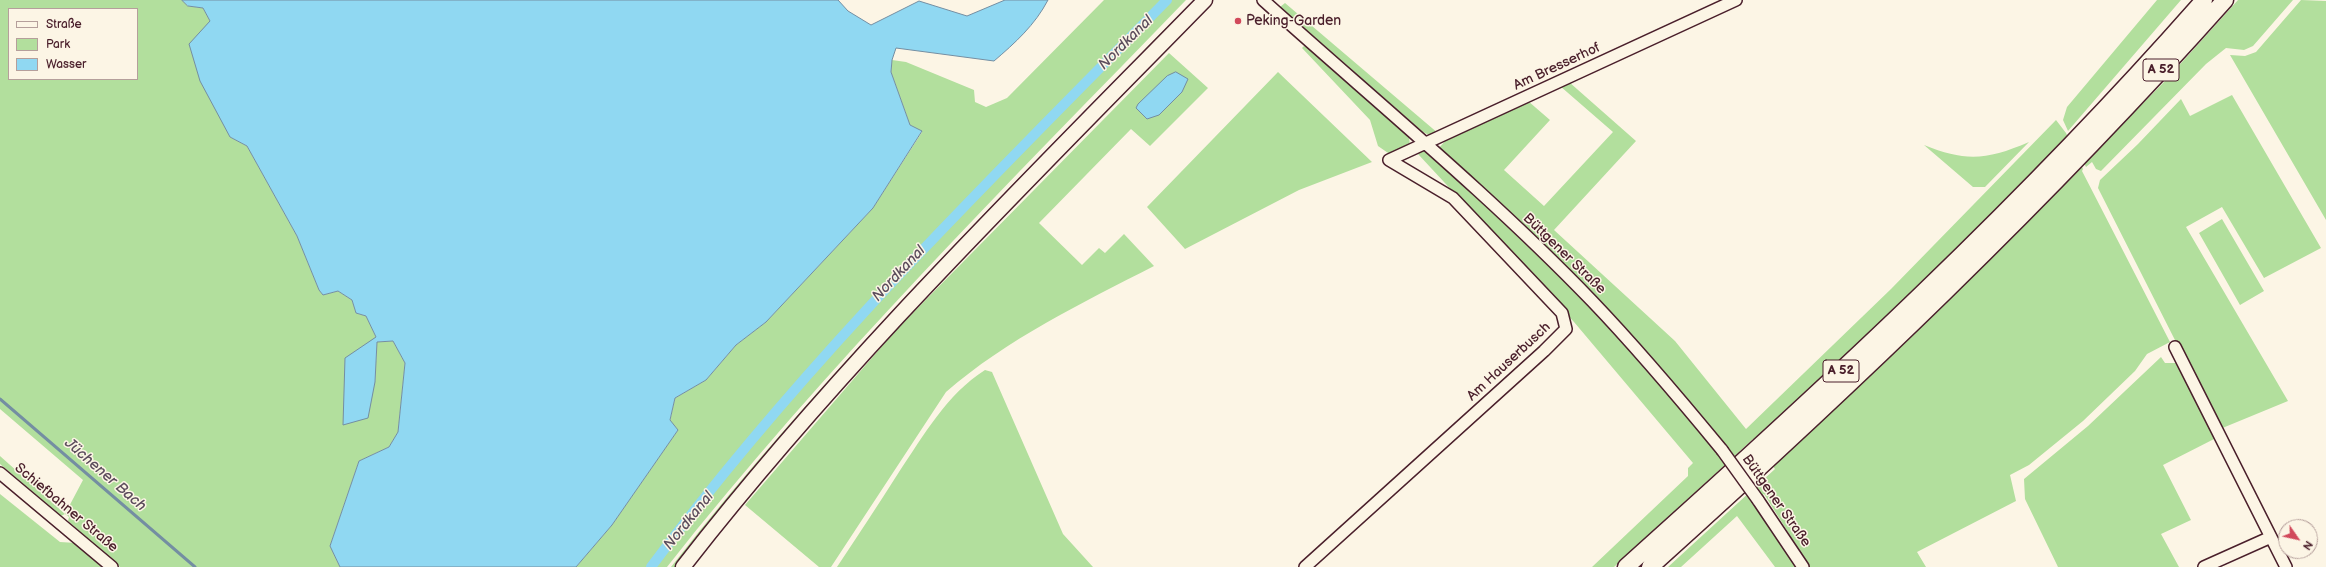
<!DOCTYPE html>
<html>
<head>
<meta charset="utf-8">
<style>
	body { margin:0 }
	#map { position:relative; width:2326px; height:567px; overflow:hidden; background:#fcf5e5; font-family:"Balsamiq Sans",sans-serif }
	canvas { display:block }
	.legend { position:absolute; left:8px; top:8px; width:130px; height:72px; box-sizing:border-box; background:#fcf5e5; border:1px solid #b59f9b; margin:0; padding:5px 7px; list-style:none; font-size:12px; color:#4a1f2b }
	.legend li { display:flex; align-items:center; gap:8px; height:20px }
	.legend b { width:20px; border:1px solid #b59f9b }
	.north { position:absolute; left:2278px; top:519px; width:40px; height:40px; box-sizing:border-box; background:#fcf5e5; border:1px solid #b59f9b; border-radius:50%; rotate:124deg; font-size:11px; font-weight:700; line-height:16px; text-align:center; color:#4a1f2b }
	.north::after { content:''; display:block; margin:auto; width:14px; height:18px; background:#d1495b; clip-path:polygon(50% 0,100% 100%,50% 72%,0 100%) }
</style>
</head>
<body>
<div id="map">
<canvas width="2326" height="567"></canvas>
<ul class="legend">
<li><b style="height:5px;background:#fcf5e5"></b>Straße</li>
<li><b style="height:11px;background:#b2df9d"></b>Park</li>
<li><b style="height:11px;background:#90d8f2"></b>Wasser</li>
</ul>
<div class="north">N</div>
</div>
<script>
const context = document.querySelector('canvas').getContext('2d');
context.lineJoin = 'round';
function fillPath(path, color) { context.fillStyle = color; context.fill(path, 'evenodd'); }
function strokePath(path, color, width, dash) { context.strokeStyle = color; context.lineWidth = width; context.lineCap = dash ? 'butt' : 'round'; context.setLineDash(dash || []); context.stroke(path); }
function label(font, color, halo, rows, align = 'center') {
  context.font = font + ' "Balsamiq Sans",sans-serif'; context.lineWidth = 3; context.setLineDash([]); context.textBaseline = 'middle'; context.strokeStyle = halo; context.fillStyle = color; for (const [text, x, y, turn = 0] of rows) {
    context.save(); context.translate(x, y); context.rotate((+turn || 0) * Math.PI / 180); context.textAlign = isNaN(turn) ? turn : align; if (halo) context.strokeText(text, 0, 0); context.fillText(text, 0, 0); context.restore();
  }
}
const green = new Path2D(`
	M0,0H182L188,6L203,8L210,21L230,137L247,146L297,236L319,290L323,295L338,291L352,300L356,313L366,316L376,337L375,382L377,342L393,341L405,363L398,432L389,447L359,461L330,546L340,567H120L68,521L69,517L65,514L61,516L0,464V456L65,514L83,480L0,409ZM9,9H137V79H9Z
	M1104,0H1186C1008,184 826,365 667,567H576L612,525L678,430L670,421L675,398L706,380L736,345L766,322L873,208L922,132L910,125L891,72L892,60L906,62L974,90L975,102L986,107L1007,98Z
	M2157,0H2181L2068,131L2063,120L2067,107Z
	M2238,0H2293L2253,46L2244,50L2226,48L2206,64L2101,171L2096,169L2092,162L2086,167L2084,163L2165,81Z
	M2301,0L2326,1V220L2230,55L2245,56L2256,52Z
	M1285,3L1439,134L1433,137L1423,132L1280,7Z
	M1166,28L1168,30L702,534L676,567H671C822,374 995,203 1166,28Z
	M1304,46L1315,50L1409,136L1410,147L1391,155L1378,146L1370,120L1302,48Z
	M1169,53L1208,88L1150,146L1131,129L1039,223L1082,265L1099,248L1105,253L1124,234L1154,266C1082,303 1007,339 946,392L831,567H819L745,505L895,331Z
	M1278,72L1372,162L1299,190L1185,249L1147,207Z
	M1569,82L1636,141L1554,230L1675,341L1746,429L1891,289L2056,120L2066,133L2083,169L2082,171L2170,342L2147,354L2135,371L2083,421L2029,465L2010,475L2016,501L1917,552L1926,567H1810L1764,494L1753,503L1797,567H1775L1737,516L1681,567H1668L1775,469L1753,439L1614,567H1592L1688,476V468L1693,463L1574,322L1418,154L1423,150L1438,149L1448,138L1528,101L1550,120L1504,170L1544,206L1613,132L1560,86Z
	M2232,95L2321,248L2264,278L2222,207L2186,227L2288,401L2220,429L2098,188L2100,180L2138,144L2181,99L2190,116Z
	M2029,142L1985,187H1973L1924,145C1966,162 1987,160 2029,142Z
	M2222,219L2264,291L2240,305L2199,233Z
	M2161,357L2165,363H2181L2218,437L2163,465L2191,520L2161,534L2179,567H2058L2025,499L2024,479L2088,426Z
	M985,370L992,372L1063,534L1093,567H837C858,535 879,504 899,472C924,435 947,394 985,370Z
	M0,494L60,542L76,543L103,567H0Z`);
const water = new Path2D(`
	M182,0H838L848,11L871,25L919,1L967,16L1005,0H1048C1035,25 1015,43 994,61L896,48L892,60L891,72L910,125L922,131L873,208L766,322L736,345L706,380L675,398L670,420L678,430L612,525L576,567H340L330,546L359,461L389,447L398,432L405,363L393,341L377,342L375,382L368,418L343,425L345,358L376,337L366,316L356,313L352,300L338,291L323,295L319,290L297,236L247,146L230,137L200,81L189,44L210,21L203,8L188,6Z
	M1176,72L1188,79L1182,92L1159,115L1147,119L1136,108L1138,104L1167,76Z`);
const stream = new Path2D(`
	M0,399L195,567`);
const canal = new Path2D(`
	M651,567C804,361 988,182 1167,0`);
const minor = new Path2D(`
	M1263,0C1373,99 1489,194 1592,301C1638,349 1680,399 1722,450
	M1389,160L1736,0
	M2175,347L2286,567
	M0,473L112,567
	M1758,500L1803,567
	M1305,567L1544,351L1566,329L1562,313L1453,198L1389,160
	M2204,567L2271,537`);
const major = new Path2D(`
	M683,567C841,364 1025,184 1205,0`);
const highway = new Path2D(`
	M1626,567C1827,387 2026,203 2204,0
	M1650,567C1850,387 2045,202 2225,0`);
const minorBridge = new Path2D(`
	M1722,450L1758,500`);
const markers = [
	[1238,21,4,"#d1495b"]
];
const shields = [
	[2161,70,36],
	[1841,371,36]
];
const shieldNames = [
	["A 52",2161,70],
	["A 52",1841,371]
];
const poiNames = [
	["Peking-Garden",1246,21]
];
const streetNames = [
	["Am Bresserhof",1557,67,-25],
	["Büttgener Straße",1564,254,44],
	["Am Hauserbusch",1509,362,-43],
	["Büttgener Straße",1776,501,55],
	["Schiefbahner Straße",66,508,40]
];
const waterNames = [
	["Nordkanal",1126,43,-45],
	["Nordkanal",899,274,-47],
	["Jüchener Bach",105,475,41],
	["Nordkanal",689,521,-51]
];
fillPath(green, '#b2df9d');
fillPath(water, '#90d8f2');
strokePath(water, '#748ea2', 1);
strokePath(stream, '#748ea2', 3);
strokePath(canal, '#90d8f2', 10);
strokePath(minor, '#4a1f2b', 14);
strokePath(major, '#4a1f2b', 17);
strokePath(highway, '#4a1f2b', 19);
strokePath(minor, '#fcf5e5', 11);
strokePath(major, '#fcf5e5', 14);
strokePath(highway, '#fcf5e5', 16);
strokePath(minorBridge, '#4a1f2b', 14, []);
strokePath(minorBridge, '#fcf5e5', 11);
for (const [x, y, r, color] of markers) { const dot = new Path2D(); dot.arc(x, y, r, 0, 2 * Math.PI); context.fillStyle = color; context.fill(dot); strokePath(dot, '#fcf5e5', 1.5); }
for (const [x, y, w] of shields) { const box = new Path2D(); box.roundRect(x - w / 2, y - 11, w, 22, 3); context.fillStyle = '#fcf5e5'; context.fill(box); strokePath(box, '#4a1f2b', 1); }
label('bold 13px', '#4a1f2b', null, shieldNames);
label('14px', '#4a1f2b', '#fcf5e5', poiNames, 'left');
label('14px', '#4a1f2b', '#fcf5e5', streetNames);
label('italic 15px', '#5c4d5d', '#fcf5e5', waterNames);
</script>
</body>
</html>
